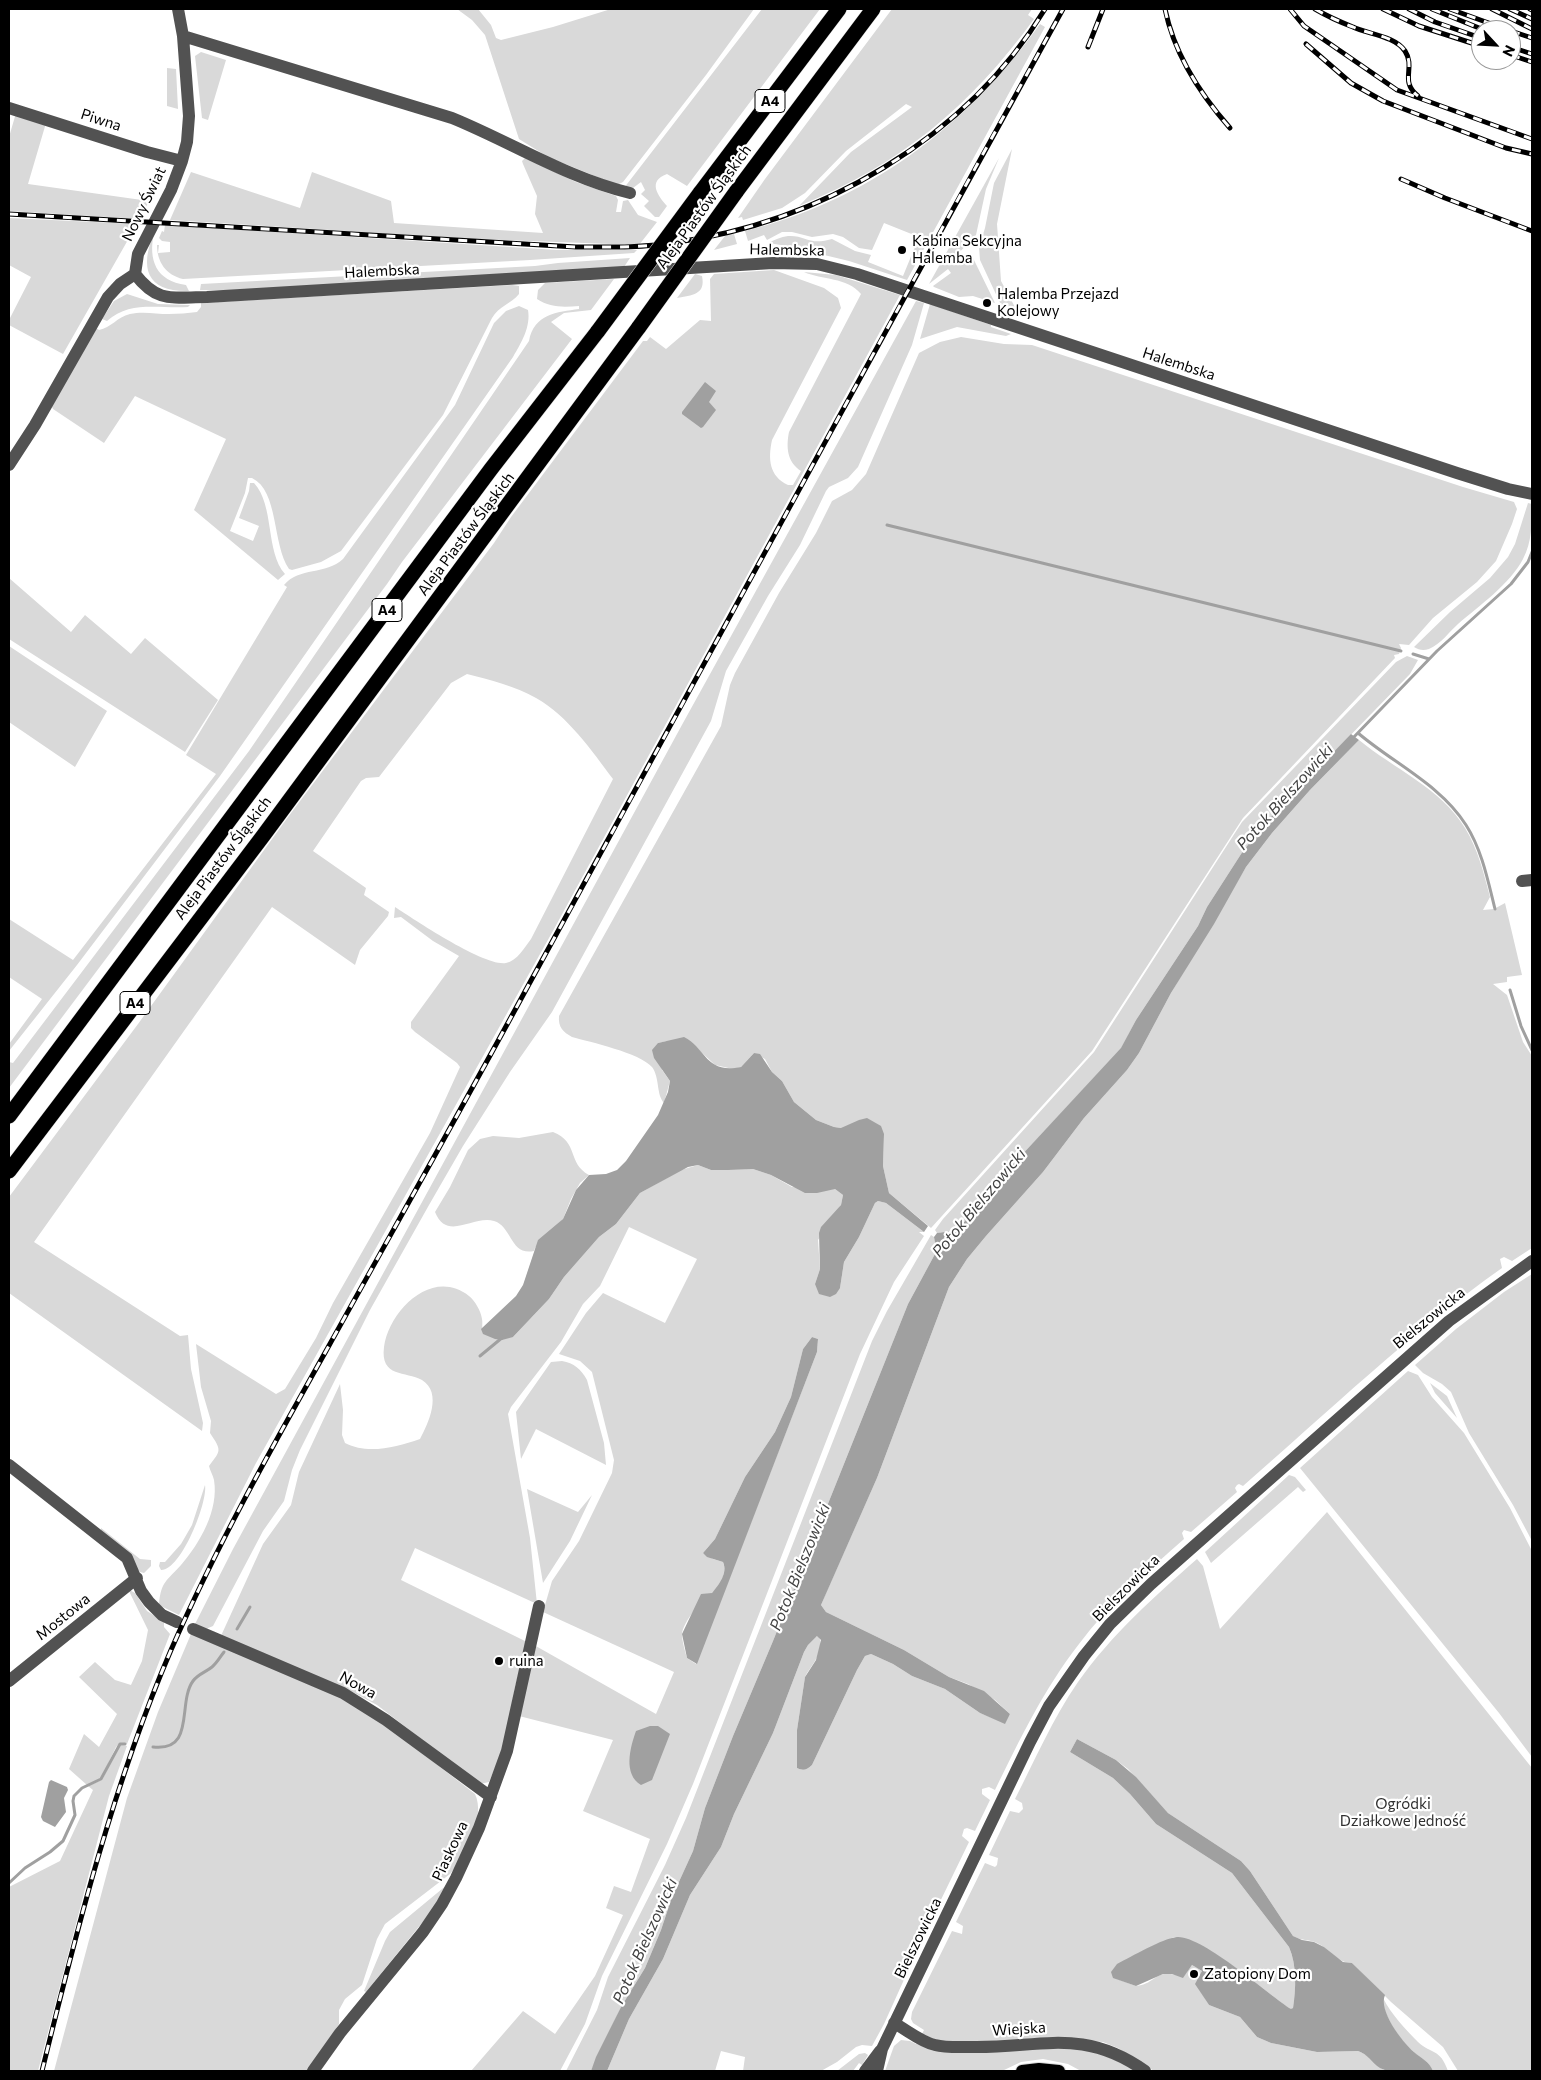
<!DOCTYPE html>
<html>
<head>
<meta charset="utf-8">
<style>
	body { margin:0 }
	#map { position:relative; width:1541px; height:2080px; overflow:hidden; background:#fff; font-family:Commissioner,sans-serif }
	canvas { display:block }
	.frame { position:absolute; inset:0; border:10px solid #000; pointer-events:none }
	.north { position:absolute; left:1471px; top:20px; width:50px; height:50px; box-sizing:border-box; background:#fff; border:1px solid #999; border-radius:50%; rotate:115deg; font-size:14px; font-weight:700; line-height:20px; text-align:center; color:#000 }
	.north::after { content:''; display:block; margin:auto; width:18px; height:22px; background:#000; clip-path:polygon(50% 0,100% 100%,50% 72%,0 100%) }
</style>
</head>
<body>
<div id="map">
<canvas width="1541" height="2080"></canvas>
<div class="frame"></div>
<div class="north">N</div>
</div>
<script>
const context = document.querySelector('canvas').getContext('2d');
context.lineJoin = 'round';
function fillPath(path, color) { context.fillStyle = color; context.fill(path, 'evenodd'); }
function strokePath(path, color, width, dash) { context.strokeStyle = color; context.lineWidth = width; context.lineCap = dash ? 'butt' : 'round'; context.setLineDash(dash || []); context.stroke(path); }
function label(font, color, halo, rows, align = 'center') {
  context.font = font + ' Commissioner,sans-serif'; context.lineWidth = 4.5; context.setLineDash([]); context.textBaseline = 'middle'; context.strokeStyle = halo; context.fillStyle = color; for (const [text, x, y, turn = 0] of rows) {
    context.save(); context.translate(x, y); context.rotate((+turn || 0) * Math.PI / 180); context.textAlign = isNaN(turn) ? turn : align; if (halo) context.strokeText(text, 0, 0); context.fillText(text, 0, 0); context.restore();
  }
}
const green = new Path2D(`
	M457,9H478L491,25L496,38L501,40L553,27L611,9H731L741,10L754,9L706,75L623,182L617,185L548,157L519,139L485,35L472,20Z
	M762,9H820L687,186L667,174C647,181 658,196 667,206L659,217H655L644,206L649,201L641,194L645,190L641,182L633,188H624Z
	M892,9H1032L1028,15L1034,19C970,107 900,165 799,206L851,152L912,107L906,104L846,151L805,193L782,208L743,220L742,217L738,218L765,179Z
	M1040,24L1045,27L907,280L849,261L820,254V251L768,243C774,240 781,237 788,236C806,235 809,246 832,239L855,251L871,255L868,262L903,276L919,237L884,223L872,250L859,248L843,237L833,234L812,237L792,232H782L767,240L764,235L748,241L745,231C869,200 966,127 1040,24Z
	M201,52L226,60L208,120L202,118L195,56Z
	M167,68L176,69L178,109L167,106Z
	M16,113L46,123L28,184L149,201L140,219L9,211V137Z
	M1012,149L997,224L1001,281L1017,311L1001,305L980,260L979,247L985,228L994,183Z
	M525,158L576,182L616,196L618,200L616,212H621L623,201L628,200L638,215L657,222L639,245L475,239L170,220L191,172L300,208L312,172L391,201L394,223L543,233L535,214L537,196L523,164L522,161Z
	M999,158L986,189L976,235L954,258L967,255L973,258L995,303L973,296L959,297L934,287L933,286L951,273L948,269L929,284Z
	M9,218L137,224L63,354L9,325V320L31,277L9,265Z
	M165,225L557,250H637L634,253L530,260L183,279C166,275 157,262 157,245H159L158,253L170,252V242L162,241L159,238L162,231L164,232Z
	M154,233C148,260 156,281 186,285L189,291C147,292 139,269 154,233Z
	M734,234L737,244L714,250L725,236Z
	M630,258L624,267L239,290H200L201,284L535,266L558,263Z
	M774,270L824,288L838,298L841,308L772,440C768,459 769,476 788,485H793L801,471C787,462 786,447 789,432L861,294C847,277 822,280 804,272L836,275L900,295L554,929L256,1463L179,1615L161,1606L159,1604C161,1581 167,1581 181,1565C200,1543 219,1510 214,1480C213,1475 210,1471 209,1466C221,1450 222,1451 210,1433L211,1421L201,1387L196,1344L276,1394L285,1389L316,1338L333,1303L430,1133L460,1067L457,1063L415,1032L411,1028V1022L459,956L433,941L401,917L394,918L395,907C415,920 485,967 506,963C517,961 525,947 531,939L613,779C592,751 568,716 536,698C515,686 490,680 467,674L451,683L379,777L366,778L361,781L313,851L366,888L364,895L389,912L388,916L360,950L355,965L272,907L34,1242L180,1336L188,1335L191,1369L203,1423L202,1431L9,1293V1197L138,1024L288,817L494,543L511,517L643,341H647L650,337L666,349L700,320L711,321L710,279L714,274Z
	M695,274L702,276C706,295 692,295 677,298Z
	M614,279L591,310L564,313L551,322L572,339L402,562L387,584L9,1088V1062L13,1063L249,751L529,341C534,314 557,312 579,309V306C564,307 550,308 537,299L538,290L545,283Z
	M512,285L519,286V294C511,304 499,306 492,318L443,415L341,551L321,562L292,570L289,569C272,544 279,491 252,478H248L245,493L230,531L253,541L259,526L239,518L249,491L250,483H254C275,506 265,551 285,574L278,580L194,510L226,439L135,396L104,443L53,409L51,405L96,328L99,330C111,328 117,317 130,314C143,311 156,314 169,314C178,314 188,313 197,312L201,307V303Z
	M127,294L158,304L190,305L188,307C159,309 130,300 107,321L102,319L114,301Z
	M916,301L924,303L912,345L858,467L848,478L829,487L826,491L800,545L768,596L726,671L711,721L552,1012L510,1072L463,1146L429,1205L370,1310L300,1450L292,1470L284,1501L263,1531L213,1626L206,1629L195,1624L233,1549L683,723Z
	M930,304L991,325V327L1011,334L1006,336L957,327L920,339Z
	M519,306L528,310C531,327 521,343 513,357L220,776L77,965L9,1051V1044L42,999L9,977V919L73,960L216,774L186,755L287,587L284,585C299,567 326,575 343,559L455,405L494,323L506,311Z
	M961,337L1004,344L1032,345L1463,487L1514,502L1517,509L1512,524L1496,561L1477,582L1433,618L1409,645L1399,644L1401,648L1399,654L1394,655L1395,658L1243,818L1092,1051L931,1228L889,1193L883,1166L884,1134L834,1127L816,1120L794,1102L782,1081L772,1072L765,1059L754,1053L741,1067L733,1069L715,1065L697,1048L667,1041L658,1043L662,1070L670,1081L664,1103C656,1094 660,1078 652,1067C640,1053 590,1042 572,1037C563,1032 558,1027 559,1016L721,726L730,685L735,673L779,593L816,533L832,501L852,490L866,474L919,353L940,342Z
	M1528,503L1532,504C1532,523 1532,542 1523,559C1510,584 1479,606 1458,624C1449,632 1441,644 1429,649C1423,651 1419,650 1414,647L1450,612L1490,578L1508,557L1515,544Z
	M9,578L71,632L85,615L131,654L145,638L218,700L185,752L9,639Z
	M9,646L107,711L75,767L9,722Z
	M1407,656L1418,660L1410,674L1268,820L1243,851L1207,907L1198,926L1136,1020L1121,1049L1006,1172L960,1227L952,1231L937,1233L935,1230L943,1219L1094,1052L1242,822L1396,662Z
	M1359,740C1394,769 1441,788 1465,828C1478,849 1484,874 1490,897L1483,910L1494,909L1505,903L1522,975L1507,977V982L1493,984L1507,995L1523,1042L1532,1056V1248L1512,1261L1504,1257L1500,1259L1502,1268C1410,1333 1328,1412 1243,1486L1239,1484L1237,1485L1235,1488L1237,1492L1191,1532L1184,1530L1182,1533L1184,1539C1147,1572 1109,1604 1079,1644C1044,1689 1020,1739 995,1790L989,1787L982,1789V1794L990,1800L975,1831L967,1828L964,1829L962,1836L969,1842L936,1910H930L926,1914L927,1920L930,1922L884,2024L872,2046L862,2045L856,2047L837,2062L821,2071H743L745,2057L721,2051L715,2071H607L629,2019L663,1959L690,1895L721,1847L734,1814L773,1733L804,1652L808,1645L818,1635C827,1650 811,1665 805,1677L797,1730V1768C803,1771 807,1770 812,1765L857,1670L865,1656L871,1654L893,1664L912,1676L945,1689L980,1713L1005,1723L1010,1714L995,1700L968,1684L949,1677L904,1650L826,1612L821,1605L826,1593L877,1478L949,1287L967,1259L986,1236L1043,1172L1084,1118L1127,1070L1139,1053L1171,993L1246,867L1272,833L1310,790Z
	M553,1132C579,1142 567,1163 589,1175L580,1183L571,1199L563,1219L535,1248L534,1251C510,1256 512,1226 494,1221C473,1215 447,1242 435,1212L450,1187L468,1150L480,1139L493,1136L519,1138Z
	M698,1165L711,1170L753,1169L771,1175L792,1187L835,1189L843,1195L841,1205L818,1240L820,1269L815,1284L840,1288L844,1262L859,1237L875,1203L878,1201L886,1203L924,1232H919L924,1236L894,1282L860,1354L693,1784L667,1844L602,1976L585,2024L560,2071H471L523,2011L555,2034L595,1976L623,1915L606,1908L614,1886L631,1892L650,1839L583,1811L613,1740L519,1716L534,1645L656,1714L674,1672L543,1612L552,1581L579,1541L612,1473L614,1460L592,1372L580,1361L559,1354L586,1313L603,1293L665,1323L697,1259L629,1227L600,1286L583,1304L561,1342L511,1407L508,1414L530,1538L537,1604L415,1548L401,1580L527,1642L515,1687L503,1749L489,1782L480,1784L377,1705L347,1689L220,1638L263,1544L291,1505L299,1472L340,1384L343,1410L342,1435L345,1443C368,1455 396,1447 420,1439C428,1424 443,1393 422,1380C406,1371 380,1378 384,1347C389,1311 432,1267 469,1296C475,1301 481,1311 482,1319C483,1325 481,1328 484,1334L513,1337L549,1299L564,1277L599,1237L616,1224L640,1193L681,1170ZM812,1337L818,1339L817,1352L696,1664L687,1658C685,1651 682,1641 682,1634C683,1623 698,1605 705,1597C707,1595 709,1595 712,1593C721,1588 727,1571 723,1562L713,1559L703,1553L715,1539L745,1477L775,1432L791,1397L803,1349Z
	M931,1235L934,1237L936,1248L935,1254L908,1304L880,1374L773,1641L733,1736L705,1808L693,1851L672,1897L661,1930L645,1968L621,2007L591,2071H566L597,2010L608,1977L665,1865L686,1818L872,1341L887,1311Z
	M1532,1274V1541L1513,1505L1469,1433L1451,1392L1442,1384L1423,1373L1415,1365L1456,1329L1504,1292Z
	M562,1361C574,1363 581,1369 587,1380L604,1443L606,1465L536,1429L521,1459L516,1412L551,1362Z
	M1408,1371L1418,1375L1432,1397L1464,1433L1510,1508L1532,1551V1757L1499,1713L1300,1468Z
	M1430,1383L1447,1396L1457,1418L1435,1393Z
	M1289,1475L1295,1477L1306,1490L1303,1492L1298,1487L1211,1563L1205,1552Z
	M205,1485C208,1502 181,1571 161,1570L159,1566L160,1562H165L181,1544L192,1525Z
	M527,1489L578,1512L592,1495L570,1541L543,1583Z
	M1327,1512L1532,1768V2071H1458L1443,2047L1391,2002L1352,1963C1337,1963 1330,1949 1317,1943C1309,1939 1301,1941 1293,1936L1250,1871L1241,1861L1168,1813L1128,1769L1116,1760L1077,1739L1070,1752L1113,1778L1130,1794L1156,1824L1232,1873L1289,1947C1297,1965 1296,1990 1293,2008L1291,2010L1235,1967L1194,1942L1174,1937L1140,1953L1117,1979L1136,1986C1158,1984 1153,1967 1183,1977L1192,1965L1202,1971L1199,1989L1209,2005L1240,2017L1257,2037L1271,2043L1317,2052L1358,2051C1370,2055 1375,2066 1386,2071H1154L1118,2048L1103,2042L1068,2039L945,2043L922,2034L924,2030L913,2023L911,2019L912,2012L952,1931L962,1934L963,1926L956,1922L985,1863L995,1867L997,1865L998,1858L989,1855L1010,1811L1019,1813L1023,1809L1022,1803L1015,1799C1035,1760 1053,1718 1078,1682C1112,1634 1154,1597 1197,1559L1203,1566L1220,1629Z
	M101,1528L140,1559L151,1560V1566L144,1573L140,1572L101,1530Z
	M128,1589L135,1593L147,1611L164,1622V1627L170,1634L127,1744L120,1743L116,1747L101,1778L87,1785L69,1769L84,1734L99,1747L117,1714L79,1677L95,1662L115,1680L131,1685L142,1661L148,1630Z
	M191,1634L339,1696L382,1722L475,1794C486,1818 465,1847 455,1868L450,1874L385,1924L377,1939L362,1985L345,1999L339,2010V2024L309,2071H54L127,1798L158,1712Z
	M120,1745L127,1746L109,1796L38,2071H9V1887L60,1861L93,1790L88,1786L102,1780Z
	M448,1884L430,1913L366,1992L364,1991L385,1941L390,1932Z
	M1383,1998C1391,2014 1406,2030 1418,2042C1432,2055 1440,2048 1448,2071H1433C1429,2061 1421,2059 1414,2052C1401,2042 1382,2015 1383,1998Z
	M901,2040L910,2041L916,2044L918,2041L1089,2049L1140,2071H1081L1068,2064L1043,2059L1021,2062L1002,2071H885L894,2046Z
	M865,2053L868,2055L862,2065L859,2063L853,2071H837L859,2054Z`);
const water = new Path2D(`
	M705,382L716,391L709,402L716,410L703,427L701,428L682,414V412Z
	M1351,734L1359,740L1310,790L1272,833L1246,867L1214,924L1171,993L1139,1053L1127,1070L1084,1118L1043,1172L986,1236L967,1259L949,1287L877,1478L821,1605L826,1612L904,1650L949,1677L984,1691L1010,1714L1005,1724L980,1713L945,1689L912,1676L893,1664L871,1654L865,1656L857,1670L812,1765C807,1770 803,1771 797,1768V1730L805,1677L816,1660L821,1640L817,1636L808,1645L804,1652L773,1733L734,1814L721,1847L690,1895L663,1959L629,2019L607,2071H591L596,2057L621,2007L645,1968L661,1930L672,1897L693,1851L705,1808L733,1736L773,1641L880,1374L908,1304L935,1254L936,1248L934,1237L937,1233L952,1231L960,1227L1006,1172L1121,1048L1136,1020L1198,926L1207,907L1243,851L1268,820Z
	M684,1037C707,1049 705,1074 741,1067L754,1053L760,1054L772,1072L782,1081L794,1102L816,1120L834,1127L841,1128L859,1120L867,1118L881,1126L884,1134L883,1166L889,1193L928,1226L924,1232L886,1203L878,1201L875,1203L859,1237L844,1262L840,1288L836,1294L830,1297L819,1294L815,1284L820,1269L819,1233L821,1227L841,1205L843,1195L835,1189L817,1193H805L771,1175L753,1169L728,1170H711L698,1165L688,1167L640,1193L616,1224L599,1237L564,1277L549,1299L513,1337L502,1340L495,1339L483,1334L481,1329L516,1296L523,1285L538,1240L563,1219L576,1190L589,1175L606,1174L617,1170L626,1161L658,1115L668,1092L670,1081L654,1058L652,1050L658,1043Z
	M812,1337L818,1339L817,1352L697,1664L687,1658L682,1634L701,1594L712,1593C719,1585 728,1573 723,1562L707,1557L703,1553L715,1539L745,1477L775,1432L791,1397L803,1349Z
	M650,1726H658L670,1734L652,1780L641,1785C623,1774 630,1748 636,1731Z
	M1077,1739L1116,1760L1136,1777L1168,1813L1241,1861L1250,1871L1293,1936L1302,1940L1314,1942L1324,1947L1343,1962L1352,1963L1385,1995C1378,2010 1402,2042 1414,2052C1422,2059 1429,2061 1433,2071C1419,2071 1392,2075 1380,2068C1372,2063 1368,2054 1358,2051L1317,2052L1271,2043L1257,2037L1240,2017L1209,2005L1195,1984L1202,1971L1192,1965L1183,1978L1172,1974H1163L1136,1986L1113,1978L1111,1972L1117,1964C1131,1957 1163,1938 1177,1937C1202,1935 1269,1995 1291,2009L1293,2008C1296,1989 1297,1965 1289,1947L1232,1873L1156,1824L1130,1794L1113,1778L1070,1752Z
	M51,1780L67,1787L68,1790L64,1798L66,1812L55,1827L43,1821L41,1817L49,1782Z`);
const stream = new Path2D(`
	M887,525L1401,651
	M1413,654L1429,659
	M1358,733C1393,763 1441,785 1466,825C1482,850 1488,881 1495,909
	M1351,740L1437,651L1511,584L1528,562L1532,552
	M1510,990L1521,1026L1532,1050
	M480,1356L503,1337
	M237,1629L250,1607
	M153,1747C196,1752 177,1703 193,1681C198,1674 206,1672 212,1667C217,1663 220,1657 224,1652
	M9,1883L25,1868L50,1852L63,1841L75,1815L73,1801L74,1796L82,1788L101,1779L120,1744H125`);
const minor = new Path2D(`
	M183,36L452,118C511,142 567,178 630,193
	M9,108L147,152L182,161
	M135,274C158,304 173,297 207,297L773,263L817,264L857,274L1457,473L1508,489L1532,494
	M9,465L35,425L108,297L120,284L135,274L138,254L171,190L182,161L187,142L189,116L183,36L178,9
	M1522,881L1532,880
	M9,1465L127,1558L141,1591L149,1602L162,1615L177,1622
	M193,1629L343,1693L386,1720L491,1797
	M9,1681L137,1578
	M894,2023C907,2030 921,2042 935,2045C946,2048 961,2047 973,2047C1041,2048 1083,2027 1145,2071
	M313,2071L340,2033L423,1932L442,1904L456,1878L479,1828L507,1751L539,1606
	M865,2071L880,2051
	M877,2071L882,2049L1030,1742L1049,1706L1084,1656L1110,1624L1151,1584L1449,1321L1532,1261`);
const major = new Path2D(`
	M1022,2071L1039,2069L1059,2071`);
const highway = new Path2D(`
	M736,192L873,9
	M700,193L839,9
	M9,1116L491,469L598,331
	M9,1171L263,836L639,327`);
const rail = new Path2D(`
	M1165,9C1174,53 1200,94 1230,128
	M1290,9L1304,26L1397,90L1532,139
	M1315,9C1327,16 1340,22 1353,27C1368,34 1395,36 1405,51C1416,68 1399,81 1418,96
	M1383,9L1419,26L1481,46
	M1409,9L1435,22L1481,38
	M1432,9L1484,30
	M1450,9L1508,30
	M1492,9L1532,29
	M1510,9L1532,19
	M1530,9L1532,10
	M1511,31L1532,38
	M1306,44L1351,83L1383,101L1506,148L1532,154
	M1088,47L1103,9
	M1511,47L1532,54
	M1511,55L1532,62
	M1401,179L1445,198L1532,231
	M9,214L576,247C608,247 640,248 671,243C819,224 967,138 1045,9
	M42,2071C77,1929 113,1785 171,1650C216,1547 271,1449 326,1351C393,1230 462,1108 528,986C707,660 883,334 1063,9`);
const highwayBridge = new Path2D(`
	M639,327L736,192
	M598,331L700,193`);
const markers = [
	[902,250,5,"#000"],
	[987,303,5,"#000"],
	[499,1661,5,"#000"],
	[1194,1974,5,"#000"]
];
const shields = [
	[770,101,30],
	[387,610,30],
	[135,1003,30]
];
const shieldNames = [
	["A4",770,101],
	["A4",387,610],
	["A4",135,1003]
];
const streetNames = [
	["Piwna",101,120,18],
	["Nowy Świat",144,204,-64],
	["Aleja Piastów Śląskich",704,207,-54],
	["Halembska",787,250,1],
	["Halembska",382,271,-3],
	["Halembska",1179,364,18],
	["Aleja Piastów Śląskich",466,534,-53],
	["Aleja Piastów Śląskich",223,858,-53],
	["Bielszowicka",1429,1318,-39],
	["Bielszowicka",1126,1588,-45],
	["Mostowa",63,1617,-39],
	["Nowa",358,1685,29],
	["Piaskowa",450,1851,-65],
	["Bielszowicka",918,1938,-64],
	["Wiejska",1019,2029,-4]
];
const poiNames = [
	["Kabina Sekcyjna",912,241],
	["Halemba",912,258],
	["Halemba Przejazd",997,294],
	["Kolejowy",997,311],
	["ruina",509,1661],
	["Zatopiony Dom",1204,1974]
];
const parkNames = [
	["Ogródki",1403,1804],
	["Działkowe Jedność",1403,1821]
];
const waterNames = [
	["Potok Bielszowicki",1285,797,-48],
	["Potok Bielszowicki",979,1203,-50],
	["Potok Bielszowicki",800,1567,-68],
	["Potok Bielszowicki",645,1941,-66]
];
fillPath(green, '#d9d9d9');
fillPath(water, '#a0a0a0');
strokePath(stream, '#a0a0a0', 3);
strokePath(major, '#dbdbdb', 14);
strokePath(highway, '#dbdbdb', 16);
strokePath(minor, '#525252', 12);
strokePath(major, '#000', 12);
strokePath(highway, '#000', 15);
strokePath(rail, '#000', 5);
strokePath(rail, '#fff', 3, [9]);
strokePath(highwayBridge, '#dbdbdb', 16, []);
strokePath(highwayBridge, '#000', 15);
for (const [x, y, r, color] of markers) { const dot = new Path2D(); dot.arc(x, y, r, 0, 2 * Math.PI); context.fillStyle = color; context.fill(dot); strokePath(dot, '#fff', 2); }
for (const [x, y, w] of shields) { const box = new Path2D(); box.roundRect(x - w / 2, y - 11.5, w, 23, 4); context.fillStyle = '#fff'; context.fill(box); strokePath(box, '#000', 1); }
label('bold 14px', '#000', null, shieldNames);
label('15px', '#000', '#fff', streetNames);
label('15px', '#000', '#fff', poiNames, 'left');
label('15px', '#303030', '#fff', parkNames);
label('italic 16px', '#414141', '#fff', waterNames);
</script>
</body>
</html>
